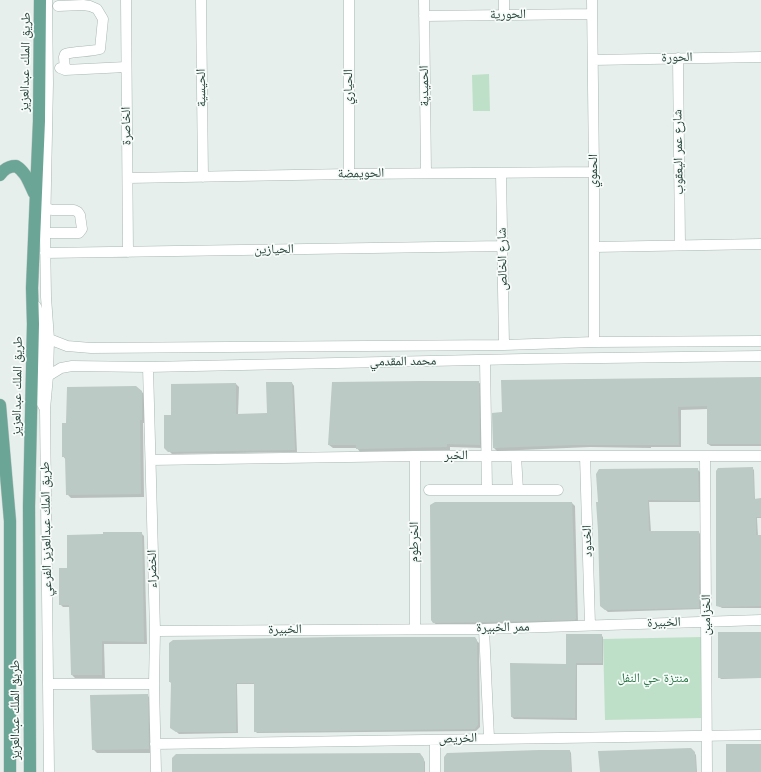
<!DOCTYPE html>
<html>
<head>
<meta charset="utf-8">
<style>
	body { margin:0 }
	canvas { display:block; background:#e6efeb }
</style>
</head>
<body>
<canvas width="761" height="772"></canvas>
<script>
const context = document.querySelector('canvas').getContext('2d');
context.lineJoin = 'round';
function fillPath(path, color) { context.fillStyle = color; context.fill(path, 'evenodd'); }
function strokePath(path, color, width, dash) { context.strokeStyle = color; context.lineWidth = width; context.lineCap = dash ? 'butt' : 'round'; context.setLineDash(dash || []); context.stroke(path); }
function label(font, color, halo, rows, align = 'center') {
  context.font = font + ' "Nunito Sans","Noto Naskh Arabic",sans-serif'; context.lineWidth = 3.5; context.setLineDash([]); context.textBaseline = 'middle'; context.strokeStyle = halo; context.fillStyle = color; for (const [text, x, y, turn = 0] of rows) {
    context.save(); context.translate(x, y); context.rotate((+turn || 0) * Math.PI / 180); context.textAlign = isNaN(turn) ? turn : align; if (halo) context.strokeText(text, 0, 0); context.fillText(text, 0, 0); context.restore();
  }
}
const green = new Path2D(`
	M489,74L490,111H473L472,75Z
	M701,637L703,718L605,720L603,639Z`);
const shadow = new Path2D(`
	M761,378V446H711L708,444V409L681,410V447H651V448L590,447L497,451L494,448Z
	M478,382L482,385L483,448L450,447V450L360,452L357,448H333L329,445L333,383Z
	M292,383L294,386L297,452L172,454L165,447L172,416V385L236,384L239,387L238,415L268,414Z
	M141,391L145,395V423H143L144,497L71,498L67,494L66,460L63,456L67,424Z
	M752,468L754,470L755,500L761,499V518H757L758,536H761V608H722L717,605Z
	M600,470H698L700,472V502H649L651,532H699L700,534L701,609L608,612L601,606L599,503Z
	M572,503L575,506L578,622L437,625L433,622Z
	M141,533L144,536L147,644H104L105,678H75L72,675L70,607H63L60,604L68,569Z
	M761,632V678L721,679L719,677Z
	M601,635L603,637V665H577V720L514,719L512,717L567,665Z
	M474,638L479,643L480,727L476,731L257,733L255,731V684H237L238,733L179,734L171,727V683L170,682Z
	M147,695L151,699L152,753H97L93,749Z
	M691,749L696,755L697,772H601Z
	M570,751L571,753L572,772H445Z
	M422,756L425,762V772H173Z`);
const building = new Path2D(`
	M761,377V444H707V406L678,407L679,445H572L493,448L492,413L502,412L501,380Z
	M422,381H479L480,445L447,444V447L356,449V445H328L332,382Z
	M266,382H292L295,450L168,452L164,448V415H171V384L236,383V414L267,413Z
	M136,386L142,391V420H140L141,494L66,495L65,457H62V423H66L67,387Z
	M753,467L754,499L761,498V517H756V535H761V606L720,607L716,606V471L718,468Z
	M698,468L699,501L648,500L649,531H699V608L605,610L600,606L598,531L596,502H598L596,474L599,469Z
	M435,502H572L576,618L575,620L484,622L433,623L431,620L430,505Z
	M103,532H142L144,642L102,641V675H71L69,605H59V568H67V535L103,534Z
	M718,632H761V678H718Z
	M566,634H602V663H576L575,718L511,717L510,663L566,664Z
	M337,637H475L477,640L478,725L475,729L254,732V683H236V732H176L170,728L171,682H169V643L173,640Z
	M148,694L149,749L92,750L90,695Z
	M726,744H761V772H726Z
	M691,748L695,752L696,772H600L598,751Z
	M539,750H570L571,772H444V757L447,753Z
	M420,753L424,759V772H172V758L176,754Z`);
const minor = new Path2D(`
	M126,0L128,252
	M201,0L203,177
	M349,0V174
	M424,0L426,173
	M504,0V15
	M592,0L594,172V342
	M58,6L83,5L90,6L97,9L103,19L100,49C89,52 77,51 65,54L64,57L65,70
	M424,16L592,14
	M678,58L680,245
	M593,60L761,57
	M60,68L65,70L126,67
	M501,173L504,345
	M128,178L349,174L594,172
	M45,233H79L82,229L80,215L78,212L74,210H52L45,207
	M594,247L761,244
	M45,253L503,246
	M36,306L42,327L39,398L45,409L49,772
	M49,339L67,346L91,348L504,345L594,342L761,341
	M485,360L487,490
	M148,367L155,631L154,684L156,772
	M48,376L61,368L72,366L148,367L524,359L761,356
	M45,409L48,376L49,339L46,297L45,233L48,83L47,0
	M415,456V628
	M516,456L518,490
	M585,456L590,625
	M705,457L707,772
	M151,460L415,456H761
	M429,490H558
	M484,629L489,738
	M155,631L484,629L761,620
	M48,684H154
	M435,740V772
	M155,744C357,741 559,738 761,735`);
const major = new Path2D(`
	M0,175C4,169 9,166 16,166C26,172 29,183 34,193
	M0,405L10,521V772
	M30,772L29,506L33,324L32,288L39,121L40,0`);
const streetNames = [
	["الحورية",508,15,-1],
	["الحورة",677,58,-1],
	["طريق الملك عبدالعزيز",26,62,-89],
	["الحميدية",425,86,-91],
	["الحياري",349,87,-90],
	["الحيسية",202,88,-91],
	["الخاصرة",127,126,-91],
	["شارع عمر اليعقوب",679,152,-91],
	["الحموي",594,171,-90],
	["الحويمضة",361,174,-1],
	["الحيازين",274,250,-1],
	["شارع الخالص",503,259,-91],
	["محمد المقدمي",403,362,-1],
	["طريق الملك عبدالعزيز",18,386,-89],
	["الخبر",456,456],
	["طريق الملك عبدالعزيز الفرعي",47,529,-91],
	["الخدود",588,541,-92],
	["الخرطوم",415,542,-90],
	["الخضراء",153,569,-91],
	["الخزامين",707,615,-90],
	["الخبيرة",664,623,-2],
	["ممر الخبيرة",503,628,-1],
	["الخبيرة",285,630,-1],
	["طريق الملك عبدالعزيز",16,710,-90],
	["الخريص",458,739,-2]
];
const parkNames = [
	["منتزة حي النفل",653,679]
];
fillPath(green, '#bfe0c8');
fillPath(shadow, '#0003');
fillPath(building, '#bbcac4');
strokePath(minor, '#a8b8b2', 11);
strokePath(major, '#c2cac8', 13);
strokePath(minor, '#fff', 10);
strokePath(major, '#6aa596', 12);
label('13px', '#24423a', '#f7fbf9', streetNames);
label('13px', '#2d7a4b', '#f7fbf9', parkNames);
</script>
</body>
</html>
